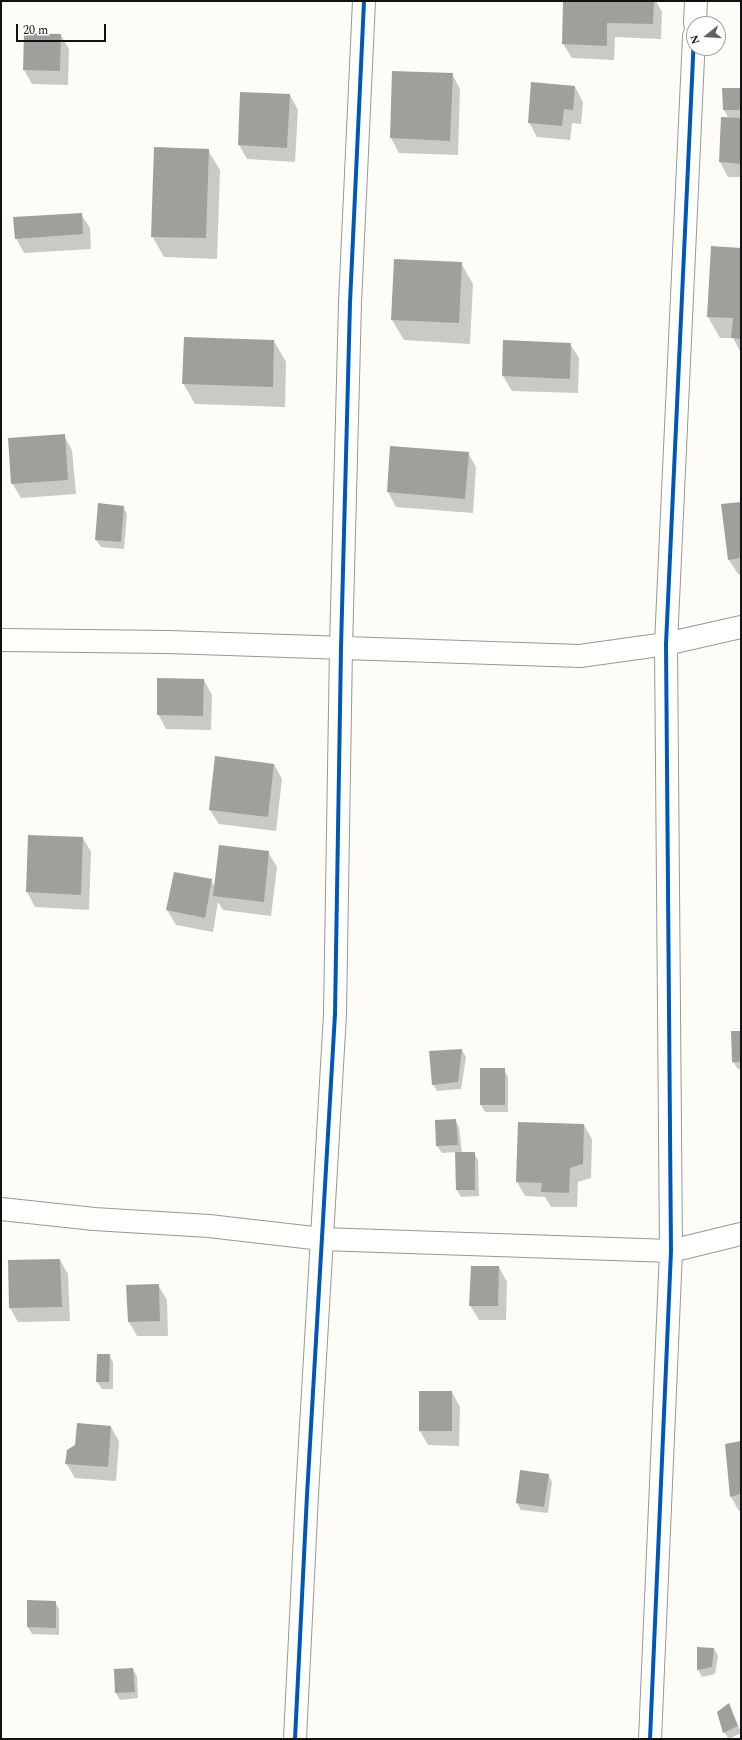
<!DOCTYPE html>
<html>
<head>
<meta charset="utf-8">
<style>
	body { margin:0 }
	#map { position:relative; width:742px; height:1740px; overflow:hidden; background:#fdfcf7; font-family:Spectral,serif }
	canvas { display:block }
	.frame { position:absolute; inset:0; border:2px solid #111; pointer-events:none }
	.north { position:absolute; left:686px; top:16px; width:40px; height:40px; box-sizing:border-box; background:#fff; border:1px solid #a0a0a0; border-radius:50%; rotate:253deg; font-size:11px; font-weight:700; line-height:16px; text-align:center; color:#111 }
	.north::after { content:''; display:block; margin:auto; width:14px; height:18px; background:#646362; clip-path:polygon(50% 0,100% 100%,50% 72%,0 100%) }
	.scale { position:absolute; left:16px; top:24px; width:90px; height:18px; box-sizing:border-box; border:2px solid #111; border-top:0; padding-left:5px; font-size:12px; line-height:14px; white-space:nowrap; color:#111; -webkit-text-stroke:3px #fff; paint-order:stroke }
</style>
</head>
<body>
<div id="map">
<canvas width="742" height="1740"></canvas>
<div class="frame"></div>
<div class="north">N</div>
<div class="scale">20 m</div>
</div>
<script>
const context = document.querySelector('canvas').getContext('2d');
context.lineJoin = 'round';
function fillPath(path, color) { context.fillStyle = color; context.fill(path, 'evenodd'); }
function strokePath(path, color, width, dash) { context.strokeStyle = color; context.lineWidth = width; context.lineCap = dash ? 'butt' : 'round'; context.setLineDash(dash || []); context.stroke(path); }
const shadow = new Path2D(`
	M564,1H656L662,12L661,39L615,37L614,60L572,58L563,44Z
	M61,35L69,49L68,85L32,84L24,70Z
	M393,72L452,74L460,89L458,155L399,153L391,138Z
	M575,87L583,102L581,124L572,123L570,140L537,137L529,122Z
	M741,89V177H728L720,162L722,118L729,119L724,110Z
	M290,95L298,110L295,162L247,159L239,145Z
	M208,150L220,170L217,259L164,257L152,236Z
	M81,214L90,228L91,249L24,253L16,238Z
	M741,249V353L733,338H720L708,317Z
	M461,263L473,284L470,344L404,340L392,320Z
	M274,341L286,362L285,407L195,404L183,383Z
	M570,344L579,358L578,393L512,391L503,376Z
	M64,436L72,450L76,494L21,498L12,483Z
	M391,447L468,453L476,467L473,513L396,507L388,492Z
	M741,503V574H738L729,560Z
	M123,506L127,514L124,549L101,547L96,540Z
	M204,680L212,695L211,730L166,729L158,714Z
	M274,764L282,779L276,831L219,824L210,810Z
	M29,836L83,838L91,852L89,910L35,907L27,892Z
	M268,852L277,867L271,916L223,910L218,902L213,932L176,925L167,910L211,880L215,887Z
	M741,1032V1069H738L733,1062Z
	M462,1050L466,1057L461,1089L437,1091L433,1084L430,1052Z
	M504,1069L508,1077V1112H485L481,1105Z
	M455,1120L459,1127L462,1153H474L478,1160L479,1196L461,1197L457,1190L456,1152L442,1153L437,1146L436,1121Z
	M584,1125L592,1139L591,1178L578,1182L577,1207H551L545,1197L525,1196L517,1182Z
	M60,1260L68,1274L70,1321L18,1322L10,1308Z
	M499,1267L507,1282L506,1320H479L470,1305Z
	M158,1285L167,1300L168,1336H137L129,1322Z
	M109,1355L113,1362V1389H102L97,1382Z
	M452,1392L460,1407L459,1446L428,1445L420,1431Z
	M111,1427L119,1441L116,1481L75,1478L66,1463Z
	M741,1442V1511H739L731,1497L726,1444Z
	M548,1475L552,1482L548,1513L521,1510L517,1503Z
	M55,1602L59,1609V1635L32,1634L28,1627Z
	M698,1648L714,1649L718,1656L715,1674L702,1677L698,1670Z
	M133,1669L137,1676L138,1698L120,1700L116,1693Z
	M728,1704L741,1732V1733L729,1739L724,1732Z`);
const building = new Path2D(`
	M563,1H654L653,24L607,23V46L562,44Z
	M24,33L61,34L60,71L23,70Z
	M392,71L453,73L450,141L390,138Z
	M531,82L575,86L573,110L564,109L562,126L528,123Z
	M722,88H741V110H723Z
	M240,92L290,94L287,148L238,145Z
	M721,117L741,118V164L719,162Z
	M154,147L209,149L206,238L151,237Z
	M82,213L83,234L15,239L13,217Z
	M711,246L741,248V339L731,338L733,318L707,317Z
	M394,259L462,262L459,323L391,320Z
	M184,337L274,340L273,387L182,384Z
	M503,340L571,343L570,379L502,376Z
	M65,434L68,480L11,484L8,438Z
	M390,446L469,452L465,499L387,492Z
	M741,502V558L728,560L721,504Z
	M98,503L124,506L121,542L95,540Z
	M157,678L204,679L203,716L157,715Z
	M215,756L274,764L268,817L209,810Z
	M28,835L83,837L81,895L26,892Z
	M219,845L269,851L264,902L213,896Z
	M174,872L212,879L205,918L166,910Z
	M731,1031H741V1062H732Z
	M462,1049L458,1082L432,1085L429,1051Z
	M480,1068H505V1105H480Z
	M456,1119L458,1145L436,1146L435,1120Z
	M518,1122L584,1124L583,1164L570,1168L569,1193L541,1192L542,1183L516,1182Z
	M455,1152H475V1190H456Z
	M60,1259L62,1307L9,1308L8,1260Z
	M471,1266H499L498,1306H469Z
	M159,1284L160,1321L128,1322L126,1285Z
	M97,1354H110L109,1382H96Z
	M419,1391H452V1431H419Z
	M77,1423L111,1426L108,1467L65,1464L67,1450L75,1445Z
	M741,1441V1494L730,1497L725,1444Z
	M520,1470L549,1474L544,1507L516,1503Z
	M27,1600L56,1601V1628L27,1627Z
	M697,1647L714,1648L712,1667L697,1670Z
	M133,1668L135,1692L115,1693L114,1669Z
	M729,1703L738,1726L723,1733L717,1712Z`);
const minor = new Path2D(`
	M695,24L696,1
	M1,640L169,642L580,656L666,644L741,627
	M1,1209L94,1219L209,1226L322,1239L671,1251L741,1234
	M295,1739L307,1495L335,1014L341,648L350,303L364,1
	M650,1739L671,1251L666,644L694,36`);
const cycleway = new Path2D(`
	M295,1739L307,1495L335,1014L341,648L350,303L364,1
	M650,1739L671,1251L666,644L694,36`);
fillPath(shadow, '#0003');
fillPath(building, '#a19f9c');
strokePath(minor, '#979795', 24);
strokePath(minor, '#fffffe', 22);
strokePath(cycleway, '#0057b8', 4);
</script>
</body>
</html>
